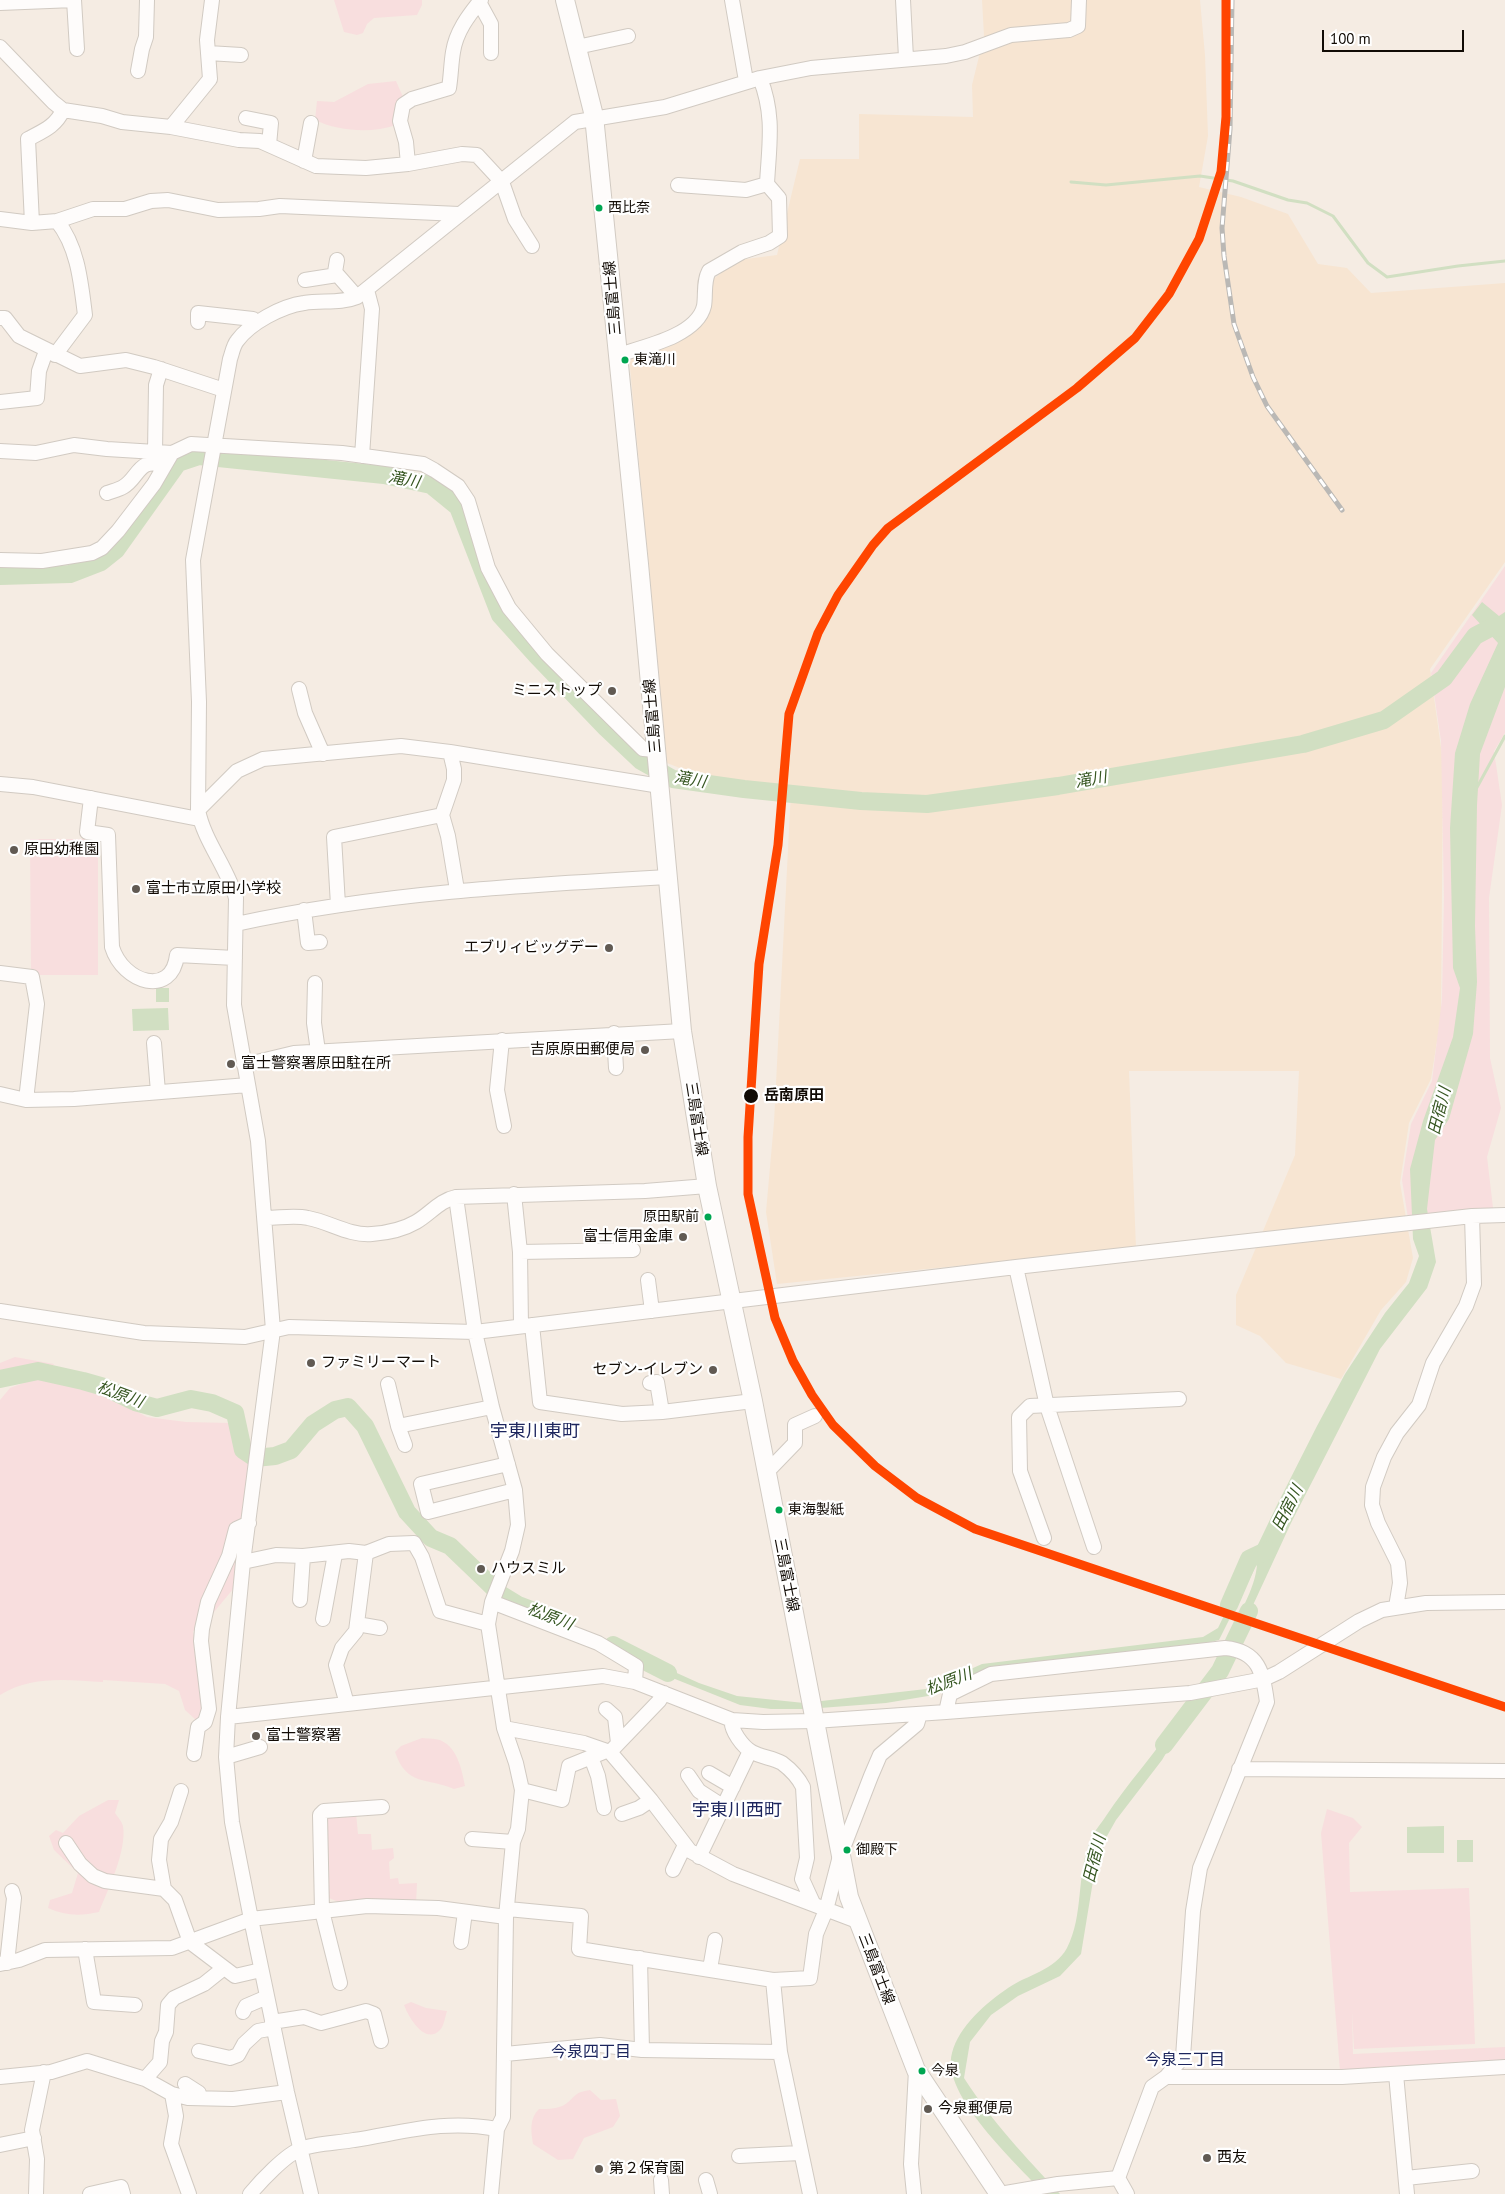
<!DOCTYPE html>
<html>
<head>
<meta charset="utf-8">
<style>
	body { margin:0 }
	#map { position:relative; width:1505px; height:2194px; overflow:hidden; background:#f5ece3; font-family:"PT Sans",sans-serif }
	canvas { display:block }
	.scale { position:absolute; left:1322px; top:30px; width:142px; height:22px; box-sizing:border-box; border:2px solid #110b05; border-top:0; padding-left:6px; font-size:15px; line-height:18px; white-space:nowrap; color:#110b05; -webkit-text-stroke:4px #fff; paint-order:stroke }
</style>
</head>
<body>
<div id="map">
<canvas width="1505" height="2194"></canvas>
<div class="scale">100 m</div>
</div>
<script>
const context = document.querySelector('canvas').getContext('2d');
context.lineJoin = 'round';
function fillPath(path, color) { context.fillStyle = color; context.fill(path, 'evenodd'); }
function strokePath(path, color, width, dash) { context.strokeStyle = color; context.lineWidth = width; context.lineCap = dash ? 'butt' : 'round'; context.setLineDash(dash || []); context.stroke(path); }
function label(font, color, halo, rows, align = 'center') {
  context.font = font + ' "PT Sans","Noto Sans JP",sans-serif'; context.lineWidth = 4.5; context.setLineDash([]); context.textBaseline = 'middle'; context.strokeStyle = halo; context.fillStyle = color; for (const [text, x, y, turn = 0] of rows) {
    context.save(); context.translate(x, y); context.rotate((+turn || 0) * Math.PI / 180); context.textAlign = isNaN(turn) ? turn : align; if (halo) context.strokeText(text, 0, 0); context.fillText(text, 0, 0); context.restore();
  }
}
const built = new Path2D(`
	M982,0H1200L1205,55L1208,136L1199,187L1241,197L1288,214L1318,264L1347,268L1371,293L1505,283V562L1430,669L1443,762L1441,1016L1431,1079L1409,1123L1400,1183L1413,1258L1406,1282L1381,1310L1341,1379L1286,1363L1260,1336L1236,1325V1295L1295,1155L1299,1071H1129L1136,1248L777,1284L766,1212L774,1122L791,791L705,778L667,763L629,357L707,315L712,280L738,260L777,255L800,159H859V114L973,117L972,85L984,36Z`);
const green = new Path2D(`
	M334,0H422V5L417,15L374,18L367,24L363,33L357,35L344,32Z
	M396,81L403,97L396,125C371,134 338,131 315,120L317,101L334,102L368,84Z
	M1505,566V733L1494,751L1502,805L1489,898L1490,1058L1501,1108L1487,1157L1493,1208L1408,1218L1402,1180L1411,1124L1432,1081L1442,999L1444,897L1441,741L1431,673Z
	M30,839H98V975H31Z
	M15,1357L54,1364L47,1374L3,1378L0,1381V1363Z
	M40,1377L110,1397L147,1417L186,1422L231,1423L255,1458L239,1582L199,1630L193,1631L206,1710L196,1720L185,1710L179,1691L165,1684L103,1680V1682C68,1680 32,1675 0,1695V1400L10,1388Z
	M422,1738C428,1739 437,1738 442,1741C458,1749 462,1771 465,1786L454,1789C427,1777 407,1787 395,1752L401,1746Z
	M108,1800H119L115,1813C118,1817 122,1822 123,1826C127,1851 108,1889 99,1912C81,1916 65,1916 48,1908L50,1900L72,1893L78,1873L54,1850L49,1836L56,1830L63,1833L79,1816Z
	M1327,1809L1353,1818L1362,1827L1349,1843L1350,1892L1469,1888L1475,2044L1354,2049L1352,2010L1353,2054L1505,2047V2062L1340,2071L1321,1833Z
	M330,1813H356L358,1834H371L372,1850L393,1848L394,1858L389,1862L390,1879L398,1878L399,1884L417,1883L416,1904L346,1905L324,1896L322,1822Z
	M411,2002L426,2008L447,2011C445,2017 444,2026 440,2030C425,2046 408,2016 404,2005Z
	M590,2090L601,2100L616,2099L620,2116L613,2127L584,2138L573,2159L558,2160L533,2144C531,2131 529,2119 539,2109C548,2109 560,2109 567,2103C578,2094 574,2093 590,2090Z`);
const water = new Path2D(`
	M1482,602L1499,616L1505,612V687L1480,754L1477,805L1475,926L1477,982L1473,1034L1449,1119L1435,1140L1427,1209L1436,1262L1427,1288L1380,1349L1291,1523L1241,1631L1225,1642C1236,1620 1256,1588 1257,1564L1219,1640L1193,1646L991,1671L934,1695L886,1703L807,1709H771L740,1705L645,1667L648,1660L699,1683L737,1696L804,1703L926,1689L982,1664L1203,1637L1218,1628L1277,1505L1317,1426L1345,1374L1385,1313L1409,1283L1419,1256L1413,1239L1410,1169L1423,1121L1453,1037L1460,988L1453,968L1450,828L1455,753L1470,704L1498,643L1472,615Z
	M156,988H169V1002H156Z
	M168,1008L169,1030L133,1031L132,1009Z
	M1174,1725L1180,1730L1162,1760L1116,1820L1107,1836L1093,1881L1081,1954L1060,1976L1018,1996L991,2015L970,2042L964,2078C993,2123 1024,2155 1060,2194H1044C1018,2164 940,2095 952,2053C959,2026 986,2003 1008,1988C1027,1975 1055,1970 1067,1948C1084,1915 1076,1876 1090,1841C1093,1832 1101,1824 1106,1816C1127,1784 1153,1756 1174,1725Z
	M1444,1826V1853H1407V1827Z
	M1457,1840H1473V1862H1457Z`);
const stream = new Path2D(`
	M1071,182L1106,185L1200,176L1233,181L1288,200L1307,203L1333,216L1368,263L1387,277L1458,266L1505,261
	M1475,791L1505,736`);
const river = new Path2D(`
	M0,576L70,574L101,562L116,550L178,463L199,456L384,475L431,485L458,507L500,615L536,655L606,728L641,761L673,779L744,789L861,801L927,804L1058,786L1303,744L1384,720L1444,678L1475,636L1492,627L1505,628
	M0,1379L38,1371L83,1381L104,1387L135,1402L157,1408L191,1399L212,1403L235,1413L243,1450L255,1458L275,1456L291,1450L313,1424L335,1410L348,1407L365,1426L407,1512L431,1538L450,1546L500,1594L518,1605L539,1613
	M1229,1605L1249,1559L1268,1550
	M613,1645L668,1673
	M1164,1745L1220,1671L1249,1611`);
const minor = new Path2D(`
	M74,0L77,49
	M732,0L746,81
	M903,0L906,58
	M479,2L491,24V53
	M0,3L74,0
	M0,47L53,102L63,110L102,116L122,122L171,127L239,140L260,141L316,166L366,168L408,164L462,154L477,155L502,182L515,219L532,246
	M577,47L628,36
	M208,53L241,55
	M138,71L142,49L146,37L147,0
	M246,118L271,123L269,145
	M171,127L210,79L207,40L212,0
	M304,161L311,123
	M408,164L406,142L400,121L403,105L412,99L449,88C451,76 451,64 453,52C456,32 468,16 481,0
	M678,185L746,190L767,184
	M0,219L32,223L57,221L93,209H125L151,201L168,200L218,210L259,209L280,206L459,214
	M32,223L28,139C43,131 56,126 63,110
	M337,260L335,272L357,297
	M305,280L337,275
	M0,318H5L19,336L80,366L126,360L154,367L224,390
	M198,322V313L253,319
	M55,355L85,315C81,283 78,247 57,221
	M618,355C643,347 697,336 704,306C706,295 703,282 709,271L742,252L769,243L780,236L779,198L767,184C769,145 775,116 760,78
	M0,402L37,398L39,371L46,351
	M0,451L36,453L74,445L107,449L172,453
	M155,452L156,385L161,369
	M362,456L372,309L367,290
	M107,493C112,491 118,490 123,487C138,479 139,456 163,466
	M0,560L42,561L92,553L102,548L118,531L154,484L172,453L191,444L342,453L423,464L434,470L458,486L468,501L488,568L509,608L547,654L643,749L656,750
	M299,689L305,713L323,754
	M450,752L454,769V780L442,815L448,836L457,890
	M0,784L33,787L199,819
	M91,798L87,832L108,835L112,947C123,983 172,998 177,955L235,958
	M198,810L237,771L263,759L401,746L450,752L660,786
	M338,905L334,837L442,815
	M304,910L308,943L320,942
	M236,924C378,893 523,885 668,877
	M0,973L32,977L37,1004L26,1100
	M315,983L314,1023L318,1051
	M614,1033L616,1068
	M502,1040L497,1090L504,1126
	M154,1043L158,1092
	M244,1065L294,1053L682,1031
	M0,1094L26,1100L74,1099L248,1085
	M514,1194L520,1252L521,1326
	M456,1197L475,1332L492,1407L515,1490L518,1525L512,1551L492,1602L488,1624L504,1728L516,1763L522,1790L518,1829L513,1842L506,1917L503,2117L497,2129L491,2194
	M266,1218C280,1218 294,1215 308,1218C330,1222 349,1236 372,1234C386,1233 404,1229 416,1222C430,1214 440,1200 456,1197L645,1191L707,1186
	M520,1252L633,1250
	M1016,1267L1047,1406L1094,1547
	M648,1280L652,1311
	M0,1311L144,1333L245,1337L289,1327L475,1332L1016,1267L1472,1216L1505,1215
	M532,1325L540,1402L622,1414L662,1412L753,1401
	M650,1383L657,1382L662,1412
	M388,1384L398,1426L405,1445
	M398,1426L492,1407
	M508,1464L421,1484L428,1512L515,1490
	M766,1473L795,1443V1425L815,1416
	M1044,1538L1020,1471L1019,1417L1030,1406L1179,1399
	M243,1562L276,1555L303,1556L349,1551L366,1553L389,1544L414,1543L422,1557L440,1611L488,1624
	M300,1600L303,1556
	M492,1602L598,1643L636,1666L635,1682
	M1396,1607L1400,1583L1398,1563L1378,1523L1372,1505L1373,1487L1384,1457L1397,1433L1419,1405L1433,1363L1466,1306L1474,1284L1472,1216
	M323,1619L335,1554
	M357,1624L380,1628
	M347,1704L336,1665L342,1648L356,1631L366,1553
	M606,1709L615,1717L618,1743
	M946,1712L950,1694L991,1674L1225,1648C1259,1651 1263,1673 1267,1702L1200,1868L1193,1911L1183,2057L1166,2077L1152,2087L1118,2178L1127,2194
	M228,1717L603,1676L635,1682L732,1720L763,1722L814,1721L946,1712L1190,1693L1264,1679L1279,1672L1359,1621L1382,1610L1426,1603L1505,1602
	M732,1720C730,1730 743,1747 752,1752C761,1757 773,1758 782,1763C790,1769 799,1779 803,1787L807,1858L802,1879L813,1903
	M504,1728L584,1743L610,1752L651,1800L690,1851L733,1874L857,1921
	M610,1752L659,1701L664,1693
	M194,1754L198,1727L205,1722L209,1709L201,1641L202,1629L208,1602L229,1556L236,1529L249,1523
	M226,1757L260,1747
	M591,1757L598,1776L604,1808
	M1239,1769L1505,1771
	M709,1773L733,1787
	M688,1775L699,1791L724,1807
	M522,1790L562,1800L569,1766L606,1751
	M622,1814L639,1808L651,1800
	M472,1839L513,1842
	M66,1843L80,1864L93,1876L105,1881L164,1889L175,1900L190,1942L235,1976L261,1970
	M699,1857L750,1751
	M673,1870L685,1845
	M164,1889L159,1860L161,1839L171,1822L181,1791
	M508,1909L581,1916L579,1949L773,1980L810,1978L816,1934L826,1910L840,1856L871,1776L880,1755L917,1724L920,1714
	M461,1942L465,1912
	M85,1949L94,2002L135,2005
	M640,1958L642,2050
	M7,1963L14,1898L12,1891
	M0,1964L19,1960L45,1950L172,1948L251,1919L367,1906L438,1908L506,1917
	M710,1969L715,1940
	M773,1980L780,2052L810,2194
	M340,1983L322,1911L320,1815L324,1811L382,1807
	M243,2012L246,2006L267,1997
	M272,2022L304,2017L321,2023L366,2011L374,2014L381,2041
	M199,2051L230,2058L238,2055L244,2044L258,2031L274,2028
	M505,2054L600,2045L642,2050L780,2052
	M1396,2074L1407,2194
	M0,2077L51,2072L87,2061L145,2079L172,2094L188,2098L233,2099L287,2092
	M1166,2077H1342L1505,2067
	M145,2079L160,2062L162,2041L166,2032L168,2005L174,1998L204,1984L224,1968
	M185,2084L199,2093L200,2098
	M172,2094L176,2116L171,2144L189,2194
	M0,2145L34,2138
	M739,2156L800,2153
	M1406,2178L1472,2171
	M661,2180L662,2194
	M706,2180L710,2194
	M36,2194L37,2159L32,2130L44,2072
	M90,2194L121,2187L123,2194
	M250,2194C260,2182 286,2154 301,2149C315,2143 338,2143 354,2140C405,2132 444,2119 497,2129
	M311,2194L287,2092L251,1919L232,1822L226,1757L228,1717L243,1562L273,1330L258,1141L234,1005L236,898C227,867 204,841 198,810L199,702L193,560L230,359C232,354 233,346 237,341C250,323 282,306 304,303C322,300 340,304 357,297L575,122L665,107L760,78L811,68L946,56L965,52L1011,35L1069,30L1078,26L1079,0
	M914,2194L911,2164L916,2070
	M1000,2194L1058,2184L1118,2178`);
const major = new Path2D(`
	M565,0L594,116L639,564L682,1031L707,1186L753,1401L849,1897L916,2070L999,2194`);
const rail = new Path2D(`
	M1232,0L1230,129L1222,228L1224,256L1234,324L1253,377L1267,406L1342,510`);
const rail1 = new Path2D(`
	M1226,0V117L1221,172L1199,239L1169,294L1135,338L1077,388L888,528L873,545L838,595L818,633L789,714L778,845L759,964L748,1137V1194L775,1318L793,1361L812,1395L833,1425L875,1466L917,1498L975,1529L1505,1707`);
const markers = [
	[599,208,4.5,"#00a651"],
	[625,360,4.5,"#00a651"],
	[612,691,5,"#615a53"],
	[14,850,5,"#615a53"],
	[136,889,5,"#615a53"],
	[609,948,5,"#615a53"],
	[645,1050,5,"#615a53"],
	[231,1064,5,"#615a53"],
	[751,1096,8,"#110b05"],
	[708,1217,4.5,"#00a651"],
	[683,1237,5,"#615a53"],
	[311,1363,5,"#615a53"],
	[713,1370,5,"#615a53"],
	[779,1510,4.5,"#00a651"],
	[481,1569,5,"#615a53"],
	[256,1736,5,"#615a53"],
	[847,1850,4.5,"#00a651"],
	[922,2071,4.5,"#00a651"],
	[928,2109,5,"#615a53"],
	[1207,2158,5,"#615a53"],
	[599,2169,5,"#615a53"]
];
const busNames = [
	["西比奈",608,208],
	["東滝川",634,360],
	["原田駅前",699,1217,"right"],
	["東海製紙",788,1510],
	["御殿下",856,1850],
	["今泉",931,2071]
];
const streetNames = [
	["三島富士線",613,298,-95],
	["三島富士線",653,716,-95],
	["三島富士線",696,1119,81],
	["三島富士線",786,1575,79],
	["三島富士線",876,1969,69]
];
const poiNames = [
	["ミニストップ",602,691,"right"],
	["原田幼稚園",24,850],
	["富士市立原田小学校",146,889],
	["エブリィビッグデー",599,948,"right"],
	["吉原原田郵便局",635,1050,"right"],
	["富士警察署原田駐在所",241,1064],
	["富士信用金庫",673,1237,"right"],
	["ファミリーマート",321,1363],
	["セブン-イレブン",703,1370,"right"],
	["ハウスミル",491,1569],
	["富士警察署",266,1736],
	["今泉郵便局",938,2109],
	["西友",1217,2158],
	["第２保育園",609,2169]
];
const stopNames = [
	["岳南原田",764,1096]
];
const waterNames = [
	["滝川",404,480,11],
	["滝川",690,780,10],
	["滝川",1091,780,-10],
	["田宿川",1440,1111,-76],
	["松原川",120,1395,20],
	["田宿川",1288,1508,-63],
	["松原川",550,1617,21],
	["松原川",949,1682,-21],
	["田宿川",1095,1859,-76]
];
const neighbourhoodNames = [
	["今泉四丁目",591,2052],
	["今泉三丁目",1185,2060]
];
const quarterNames = [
	["宇東川東町",535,1432],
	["宇東川西町",737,1811]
];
fillPath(built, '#f7e5d2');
fillPath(green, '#f8dede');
fillPath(water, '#d1dfc2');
strokePath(stream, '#d1dfc2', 3);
strokePath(river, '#d1dfc2', 18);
strokePath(minor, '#d1cac2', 16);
strokePath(major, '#d1cac2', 20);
strokePath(minor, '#fefcfb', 14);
strokePath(major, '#fefcfb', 18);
strokePath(rail, '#bab8b5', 5);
strokePath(rail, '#fff', 3, [9]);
strokePath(rail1, '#ff4500', 9);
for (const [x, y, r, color] of markers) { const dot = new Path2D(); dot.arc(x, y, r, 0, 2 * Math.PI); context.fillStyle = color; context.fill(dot); strokePath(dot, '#fff', 2); }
label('14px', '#110b05', '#fff', busNames, 'left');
label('15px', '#110b05', '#fff', streetNames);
label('15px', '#110b05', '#fff', poiNames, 'left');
label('bold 15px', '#110b05', '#fff', stopNames, 'left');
label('italic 16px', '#365621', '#fff', waterNames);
label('16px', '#1c255d', '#fff', neighbourhoodNames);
label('18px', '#1c255d', '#fff', quarterNames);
</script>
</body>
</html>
